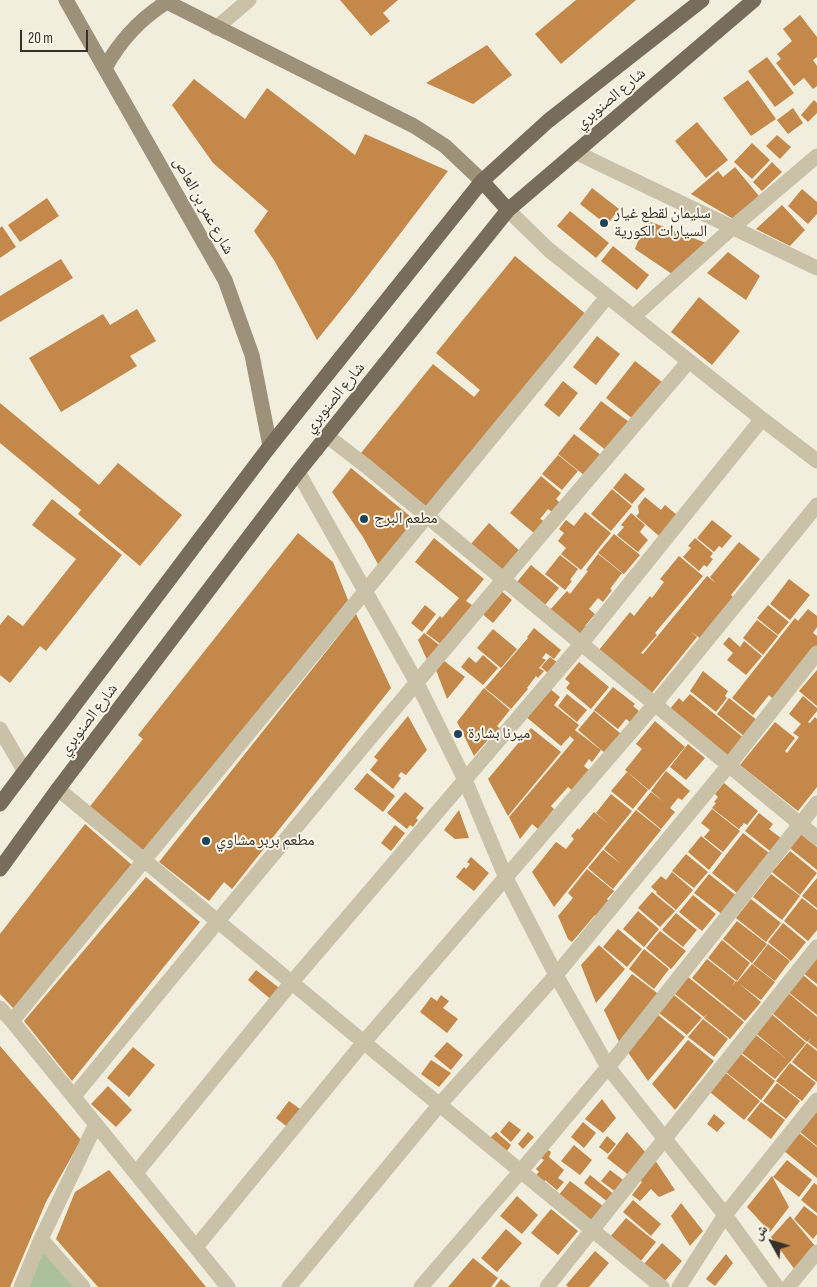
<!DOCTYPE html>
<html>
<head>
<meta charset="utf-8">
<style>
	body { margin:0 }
	#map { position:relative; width:817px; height:1287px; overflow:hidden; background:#f2eedd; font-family:"Sofia Sans Condensed","Noto Naskh Arabic",sans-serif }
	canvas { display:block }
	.north { position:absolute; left:747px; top:1217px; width:50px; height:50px; -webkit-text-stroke:4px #f9f6e9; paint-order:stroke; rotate:309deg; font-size:14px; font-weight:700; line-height:20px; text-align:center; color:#373129 }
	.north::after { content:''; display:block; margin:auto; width:18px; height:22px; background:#373129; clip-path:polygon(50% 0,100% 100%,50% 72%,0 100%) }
	.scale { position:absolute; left:20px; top:30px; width:68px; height:22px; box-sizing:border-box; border:2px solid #373129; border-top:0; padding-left:6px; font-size:15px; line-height:18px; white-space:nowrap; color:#373129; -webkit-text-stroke:4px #f9f6e9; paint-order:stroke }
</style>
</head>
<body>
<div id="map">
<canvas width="817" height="1287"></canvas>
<div class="north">ش</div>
<div class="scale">20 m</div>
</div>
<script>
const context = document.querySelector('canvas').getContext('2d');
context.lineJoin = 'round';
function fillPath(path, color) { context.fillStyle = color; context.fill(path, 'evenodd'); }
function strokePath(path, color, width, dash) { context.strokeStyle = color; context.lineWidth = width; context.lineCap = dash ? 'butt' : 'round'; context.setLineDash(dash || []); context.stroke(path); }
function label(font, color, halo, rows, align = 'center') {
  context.font = font + ' "Sofia Sans Condensed","Noto Naskh Arabic",sans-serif'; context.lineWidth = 4; context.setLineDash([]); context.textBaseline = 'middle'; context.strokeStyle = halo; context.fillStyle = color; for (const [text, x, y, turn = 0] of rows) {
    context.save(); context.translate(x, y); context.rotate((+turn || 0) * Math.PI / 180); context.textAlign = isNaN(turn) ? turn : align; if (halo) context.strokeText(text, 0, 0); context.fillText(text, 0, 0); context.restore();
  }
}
const green = new Path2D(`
	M42,1249L74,1287H27Z`);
const building = new Path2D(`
	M340,0H398L383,13L390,21L371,36Z
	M576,0H636L561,64L535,34Z
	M800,15L817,37V57L813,60L817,66V86L813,89L804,78L794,86L776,63L781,59L777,54L792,41L783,29Z
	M487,45L512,75L473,104L426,83Z
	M767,57L794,93L775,107L748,71Z
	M194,79L245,119L267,88L355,155L365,134L448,171L354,294L317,340L274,260L254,231L268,211L213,163L172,105Z
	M748,80L776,119L751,136L723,98Z
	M814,100L817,103V113L808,122L801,115Z
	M793,108L803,123L788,134L777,120Z
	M697,122L728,160L706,178L675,141Z
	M777,135L791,147L780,159L766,146Z
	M752,143L770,160L752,179L734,162Z
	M772,162L782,172L762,191L753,182Z
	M735,167L759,196L735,220L691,194L718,171L723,177Z
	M592,188L619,209L607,225L580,204Z
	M802,189L817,202V214L808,224L788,206Z
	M47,198L59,216L20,242L8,225Z
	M782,205L805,230L790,246L756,229Z
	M570,211L609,243L596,258L557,226Z
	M646,220L706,243L672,274L635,249Z
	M2,226L16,247L0,258V228Z
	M613,246L649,275L637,290L601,261Z
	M728,252L760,276L746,300L707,273Z
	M515,256L587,315L429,509L361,453L433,364L474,397L480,390L436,353Z
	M61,259L73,278L0,322V296Z
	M699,297L740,331L712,365L671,332Z
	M137,309L156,341L130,356L137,366L61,412L29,358L103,314L110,325Z
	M597,336L620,354L596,385L573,367Z
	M635,361L662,382L633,419L606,398Z
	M563,381L578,393L559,417L544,405Z
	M601,401L629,422L607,451L579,429Z
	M0,403L99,485L118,463L182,515L140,566L78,514L81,510L0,443Z
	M574,434L602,456L585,476L558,454Z
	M558,455L578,471L562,490L542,474Z
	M351,468L416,521L379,566L363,537L332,492Z
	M625,473L645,489L632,504L613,488Z
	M541,476L561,493L556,499L560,503L552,512L548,509L540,519L544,521L534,533L510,513Z
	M612,489L632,506L611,531L591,514Z
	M645,497L661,510L665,505L677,515L659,536L636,516L639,513L638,506Z
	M52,499L122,555L46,651L40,646L10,683L0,675V625L8,615L23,626L76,559L32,525Z
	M585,512L611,533L581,570L561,554L566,548L558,541L564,533L559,529L566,520L574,526Z
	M631,513L645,525L640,532L648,540L638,552L617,535L624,527L621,525Z
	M712,520L732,536L722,548L719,546L714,552L697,538Z
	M489,523L522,553L504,573L471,544Z
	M298,533L333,562L348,600L145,855L88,809L143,739L138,735Z
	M614,534L640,555L624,574L598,553Z
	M434,538L484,579L466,601L472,605L443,646L426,633L440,616L442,618L459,598L415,562Z
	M695,538L713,553L710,557L713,559L707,567L704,565L699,571L683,557L691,548L688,546Z
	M739,542L760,559L731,595L734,598L701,639L690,631L697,637L651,694L599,650L630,612L634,616L650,596L652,598L664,582L660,579L679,556L703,576L655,633L657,635L641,653L643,654L707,576L716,583L710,577Z
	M598,554L622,573L610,589L612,590L603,602L598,598L589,609L595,614L585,626L588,628L580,637L549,611L567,591L570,594L588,571L586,570Z
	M560,555L578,569L570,580L572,581L565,590L545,574Z
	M531,565L559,588L545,605L517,582Z
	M789,579L810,595L790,620L770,604Z
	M499,589L512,600L493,623L480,612Z
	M425,605L436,614L422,632L411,623Z
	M768,605L789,622L778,635L757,618Z
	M808,609L817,616V627L813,633L817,636V651L773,699L769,695L753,715L732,698L795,618L798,621Z
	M356,614L391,688L232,889L224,882L209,901L159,862Z
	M757,620L778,636L763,655L743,638Z
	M534,628L561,650L554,659L546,653L542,658L546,660L539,668L544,671L538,678L536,676L527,688L528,689L511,709L485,688L528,638L527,637Z
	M493,629L517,649L501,668L477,648Z
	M424,633L443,648L429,664L418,640Z
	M729,637L740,647L744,641L762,656L746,675L727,660L733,653L723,644Z
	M483,655L498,668L483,685L461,667L469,657L476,663Z
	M550,657L558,663L549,674L541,667Z
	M443,660L465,677L447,699L436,670Z
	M579,662L609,687L591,709L566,688L570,683L565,679Z
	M817,670V706L799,691Z
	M703,671L728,691L725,696L727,698L716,712L690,691Z
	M613,687L635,704L633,706L639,711L630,722L626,719L618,729L594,710Z
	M484,688L510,710L497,726L502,730L495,738L492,735L474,756L457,722Z
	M549,688L560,697L554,705L579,725L575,730L601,750L592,762L589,759L584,766L590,771L573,791L568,787L551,806L554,809L538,829L532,824L520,839L509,817L574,740L570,736L561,746L525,716Z
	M567,694L587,710L577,722L558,706Z
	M690,694L745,739L729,758L669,710L679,698L683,702Z
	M803,696L817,708V711L808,722L810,723L815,717L817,719V787L798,811L740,765L775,722L795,738L785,751L787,753L799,737L793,733L801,724L789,714Z
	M729,698L758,721L745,737L717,714Z
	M594,711L621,734L605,753L578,730Z
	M408,716L427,750L406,775L401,772L398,776L401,778L393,789L370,770L378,760L374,757Z
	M655,721L685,747L649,790L625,770L642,749L636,744Z
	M531,728L561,752L508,816L488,779Z
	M688,744L705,758L686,780L670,767Z
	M666,771L690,791L682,800L678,798L670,808L675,812L661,829L637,809L651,792L665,803L651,791Z
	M627,772L648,790L633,809L611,791Z
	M367,773L395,796L383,812L354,789Z
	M724,783L758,811L747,825L744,823L739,829L712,808L716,803L714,802L718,797L715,794Z
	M405,792L424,808L416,818L418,820L413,827L410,825L407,829L387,813Z
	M611,794L632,811L554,907L532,872L556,842L566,849L574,839L571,836L578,828L579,830L594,812L611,826L596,813Z
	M712,809L740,831L723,852L704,837L710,830L701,823Z
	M459,810L469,838L455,839L444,830Z
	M636,810L661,830L613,889L588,868L603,850L621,864L604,849Z
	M759,813L773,824L769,829L781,838L770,851L745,831Z
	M85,824L132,865L14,1009L0,994V934Z
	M395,825L405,833L391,851L381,843Z
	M743,833L769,853L737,893L712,873Z
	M801,834L817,847V870L790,848Z
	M701,836L722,853L709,870L688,852Z
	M790,851L817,873L800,895L772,872Z
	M686,854L708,872L694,888L672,871Z
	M471,857L489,873L474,891L456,877L464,867L466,869L470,864L467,862Z
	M587,869L614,891L607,899L610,902L597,917L595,915L572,942L568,939L558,916L573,898L568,893Z
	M672,872L693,890L676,910L656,893L657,892L651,887L661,876L666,880Z
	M709,874L738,897L723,915L694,893Z
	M771,874L800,896L782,920L753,897Z
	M146,877L200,922L72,1081L24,1021Z
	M817,878V908L802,896Z
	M652,892L675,911L660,927L638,908Z
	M693,895L716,914L702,931L679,912Z
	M802,898L817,910V930L808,941L784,921Z
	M751,899L781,923L766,942L736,918Z
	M638,911L659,929L644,947L623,929Z
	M676,913L697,930L683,947L662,930Z
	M737,921L767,944L752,963L723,939Z
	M783,923L806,942L791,961L768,942Z
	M618,929L642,949L627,967L603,947Z
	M660,931L686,951L671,969L646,948Z
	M722,940L750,963L737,981L708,958Z
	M768,944L790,961L775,981L753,964Z
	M599,945L625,969L596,1003L581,965Z
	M644,949L669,969L654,989L629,969Z
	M817,954V984L802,972Z
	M707,959L735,981L732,986L736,981L761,1002L745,1021L692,978Z
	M752,964L775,982L761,1000L737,982Z
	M256,970L283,991L274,1002L248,980Z
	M632,974L661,996L619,1042L604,1010Z
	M802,974L817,987V1015L787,991Z
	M688,977L744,1022L730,1039L704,1018L708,1013L704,1017L675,994Z
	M787,992L817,1017V1049L808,1042L811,1038L807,1042L771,1012Z
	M441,995L449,1001L443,1008L458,1019L447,1033L420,1012L431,997L437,1001Z
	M674,995L702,1018L687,1035L659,1013Z
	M769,1012L806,1043L775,1079L738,1050L752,1032L788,1060L753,1031Z
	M657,1014L685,1037L648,1081L627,1051Z
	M703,1019L728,1039L714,1057L688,1037Z
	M688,1040L714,1061L675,1110L652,1084Z
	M447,1042L463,1055L451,1070L434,1056Z
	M807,1043L817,1051V1082L792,1062Z
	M0,1046L81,1140L46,1202L10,1287H0Z
	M133,1047L155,1065L129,1097L107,1078Z
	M736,1050L775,1081L761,1100L721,1068Z
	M431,1060L451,1073L439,1087L421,1074Z
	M790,1063L816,1083L802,1101L776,1081Z
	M721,1069L760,1101L744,1120L705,1088Z
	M777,1083L800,1101L786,1119L763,1101Z
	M108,1086L132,1110L116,1127L91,1104Z
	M602,1099L616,1118L603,1133L585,1119Z
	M289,1101L300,1109L286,1126L276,1118Z
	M761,1102L785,1120L771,1139L747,1120Z
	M815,1111L817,1113V1146L799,1131Z
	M714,1114L725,1123L717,1132L707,1124Z
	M509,1121L521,1130L511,1142L500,1132Z
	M583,1122L596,1133L584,1148L571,1137Z
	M496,1132L511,1145L507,1151L490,1138Z
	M528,1132L534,1137L523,1149L518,1144Z
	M627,1132L648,1155L630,1176L607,1158Z
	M798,1132L817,1147V1178L783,1150Z
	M607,1136L616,1144L608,1154L599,1147Z
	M574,1145L592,1160L580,1175L561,1161Z
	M548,1150L551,1152L549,1157L564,1170L558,1178L564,1182L557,1190L545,1180L544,1183L535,1176L539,1172L536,1169L544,1160L541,1158Z
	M655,1160L675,1190L659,1197L651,1189L640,1201L632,1195L642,1182L639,1180Z
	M787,1160L812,1180L799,1197L773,1177Z
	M109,1170L165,1237L206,1287H98L56,1239L75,1192Z
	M610,1170L626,1182L617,1193L601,1181Z
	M590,1175L615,1195L609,1203L584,1183Z
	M772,1176L789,1207L770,1232L747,1207Z
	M570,1181L603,1206L590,1221L558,1196Z
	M814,1183L817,1185V1213L801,1200Z
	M517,1196L538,1215L522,1234L500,1216Z
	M633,1200L661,1224L651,1236L623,1212Z
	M681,1203L703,1231L690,1246L671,1216Z
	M804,1206L817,1216V1234L813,1239L794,1219Z
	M551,1209L578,1231L558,1255L531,1233Z
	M790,1216L816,1247L795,1270L771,1237Z
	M626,1218L656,1242L640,1262L610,1237Z
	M506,1229L522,1243L497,1272L481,1258Z
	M662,1243L682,1261L664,1282L644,1264Z
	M595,1251L609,1263L589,1287H568L566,1285Z
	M726,1254L733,1263L715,1286L706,1279Z
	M473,1258L498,1278L491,1287H448Z
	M501,1279L511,1287H495Z`);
const street = new Path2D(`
	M216,28L249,0
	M575,152L817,268
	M508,210L549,250L762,419L817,461
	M633,317L732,228L817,156
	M327,436L366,466L817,838
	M298,472L417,683L465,780L506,878L556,975L608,1067L725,1215L777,1287
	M0,729L25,772
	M58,789C258,956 460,1122 662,1287
	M0,1008L12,1021L228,1287
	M12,1021L607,297
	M74,1096C276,849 481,604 689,361
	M136,1173L292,982L581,644L762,419
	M41,1239L83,1287
	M196,1247L364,1042L655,704L817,505
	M21,1287L41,1239L96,1124
	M289,1287L440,1104L556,975L729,765L817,653
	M421,1287L520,1172L608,1067L817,803
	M547,1287L817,947
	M679,1287L725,1215L817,1100
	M788,1287L817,1252`);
const secondary = new Path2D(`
	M66,0L225,280L252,355L270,446
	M163,0L414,126L445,146L482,181
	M105,68C121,39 140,19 167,2`);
const primary = new Path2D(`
	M482,181L508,210
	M0,804L270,446L482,181L548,121L702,0
	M0,869L58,789L298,472L508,210L754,0`);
const markers = [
	[604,223,5,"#1f4458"],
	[364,519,5,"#1f4458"],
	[458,734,5,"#1f4458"],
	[206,841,5,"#1f4458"]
];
const streetNames = [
	["شارع الصنوبري",611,99,-40],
	["شارع عمر بن العاص",203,206,61],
	["شارع الصنوبري",335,398,-51],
	["شارع الصنوبري",89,720,-53]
];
const poiNames = [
	["سليمان لقطع غيار",614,214],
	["السيارات الكورية",614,232],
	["مطعم البرج",374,519],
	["ميرنا بشارة",468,734],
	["مطعم بربر مشاوي",216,841]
];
fillPath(green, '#abc19d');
fillPath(building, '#c3884a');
strokePath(street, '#cac1a9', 15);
strokePath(secondary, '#9d917a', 15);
strokePath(primary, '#786d5a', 15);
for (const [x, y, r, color] of markers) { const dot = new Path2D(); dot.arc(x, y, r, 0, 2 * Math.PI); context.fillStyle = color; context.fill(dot); strokePath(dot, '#f9f6e9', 2); }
label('16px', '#373129', '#f9f6e9', streetNames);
label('16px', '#373129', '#f9f6e9', poiNames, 'left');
</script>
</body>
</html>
